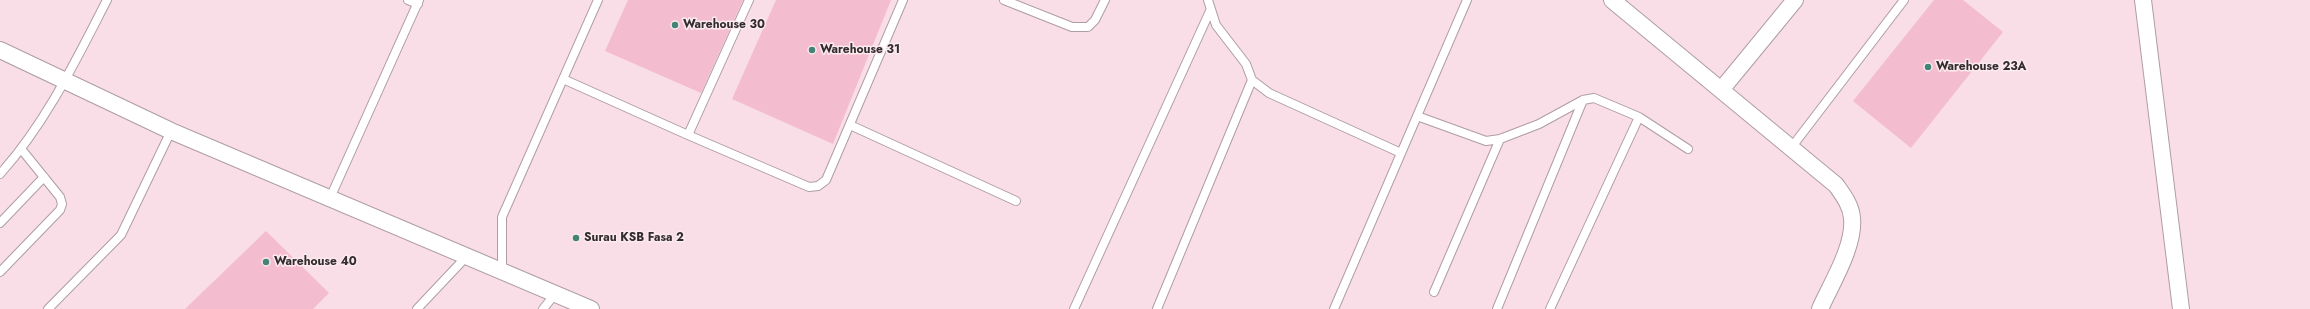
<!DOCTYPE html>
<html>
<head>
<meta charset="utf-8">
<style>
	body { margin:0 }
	canvas { display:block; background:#fceaef }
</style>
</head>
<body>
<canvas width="2310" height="309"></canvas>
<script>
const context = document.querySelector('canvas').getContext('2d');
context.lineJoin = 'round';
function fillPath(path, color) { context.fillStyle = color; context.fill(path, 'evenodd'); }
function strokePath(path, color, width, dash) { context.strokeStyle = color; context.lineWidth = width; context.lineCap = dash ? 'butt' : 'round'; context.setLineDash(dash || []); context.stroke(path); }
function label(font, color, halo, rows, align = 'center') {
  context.font = font + ' Jost,sans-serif'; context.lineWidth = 3; context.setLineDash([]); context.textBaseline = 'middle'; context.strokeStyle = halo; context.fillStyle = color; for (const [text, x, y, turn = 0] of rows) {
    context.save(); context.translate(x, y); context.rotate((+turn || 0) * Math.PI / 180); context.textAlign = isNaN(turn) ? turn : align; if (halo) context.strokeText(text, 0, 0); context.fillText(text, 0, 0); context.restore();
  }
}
const built = new Path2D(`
	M0,0H2310V309H0Z`);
const building = new Path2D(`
	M628,0H743L701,93L605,51Z
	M776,0H891L833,144L732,99Z
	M1934,0H1963L2003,32L1911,148L1853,101Z
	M266,231L329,293L313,309H185Z`);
const lane = new Path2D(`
	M408,0L418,4
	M1004,0L1072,27H1088L1095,20L1105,0
	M1208,0L1216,25L1246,64L1252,80L1269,93L1401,153
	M563,79L688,135L749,0
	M1417,116L1486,141L1500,139L1539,124L1583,100L1594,98L1639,117L1688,149
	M850,125L1016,201
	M688,135L809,187L818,186L826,180L903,0
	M1791,148L1904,0
	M0,174C46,123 76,60 107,0
	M330,198L419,0
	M0,223L44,177
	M502,271V217L598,0
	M0,272L60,210L62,204L60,197L22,150
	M1434,292L1500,139
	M48,309L121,235L171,131
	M417,309L467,256
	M543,309L555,294
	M1074,309L1210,11
	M1157,309L1252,80
	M1334,309L1467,0
	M1497,309L1583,100
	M1550,309L1639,117`);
const street = new Path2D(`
	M1612,0L1836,185C1843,195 1851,205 1852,218C1855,246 1831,284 1820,309
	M2143,0L2181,309
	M0,50L171,131L591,309
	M1721,90L1795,0`);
const markers = [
	[675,25,4,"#438475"],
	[812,50,4,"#438475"],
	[1928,67,4,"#438475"],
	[576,238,4,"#438475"],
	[266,262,4,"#438475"]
];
const poiNames = [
	["Warehouse 30",683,25],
	["Warehouse 31",820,50],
	["Warehouse 23A",1936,67],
	["Surau KSB Fasa 2",584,238],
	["Warehouse 40",274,262]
];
fillPath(built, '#f9dee7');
fillPath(building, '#f4bccf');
strokePath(lane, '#ae9da2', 10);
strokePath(street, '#ae9da2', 18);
strokePath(lane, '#fff', 8);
strokePath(street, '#fff', 16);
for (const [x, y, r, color] of markers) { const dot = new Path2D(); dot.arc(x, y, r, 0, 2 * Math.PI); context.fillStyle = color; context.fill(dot); strokePath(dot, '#fceaef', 1.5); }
label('bold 12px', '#332c2e', '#fceaef', poiNames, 'left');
</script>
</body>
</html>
